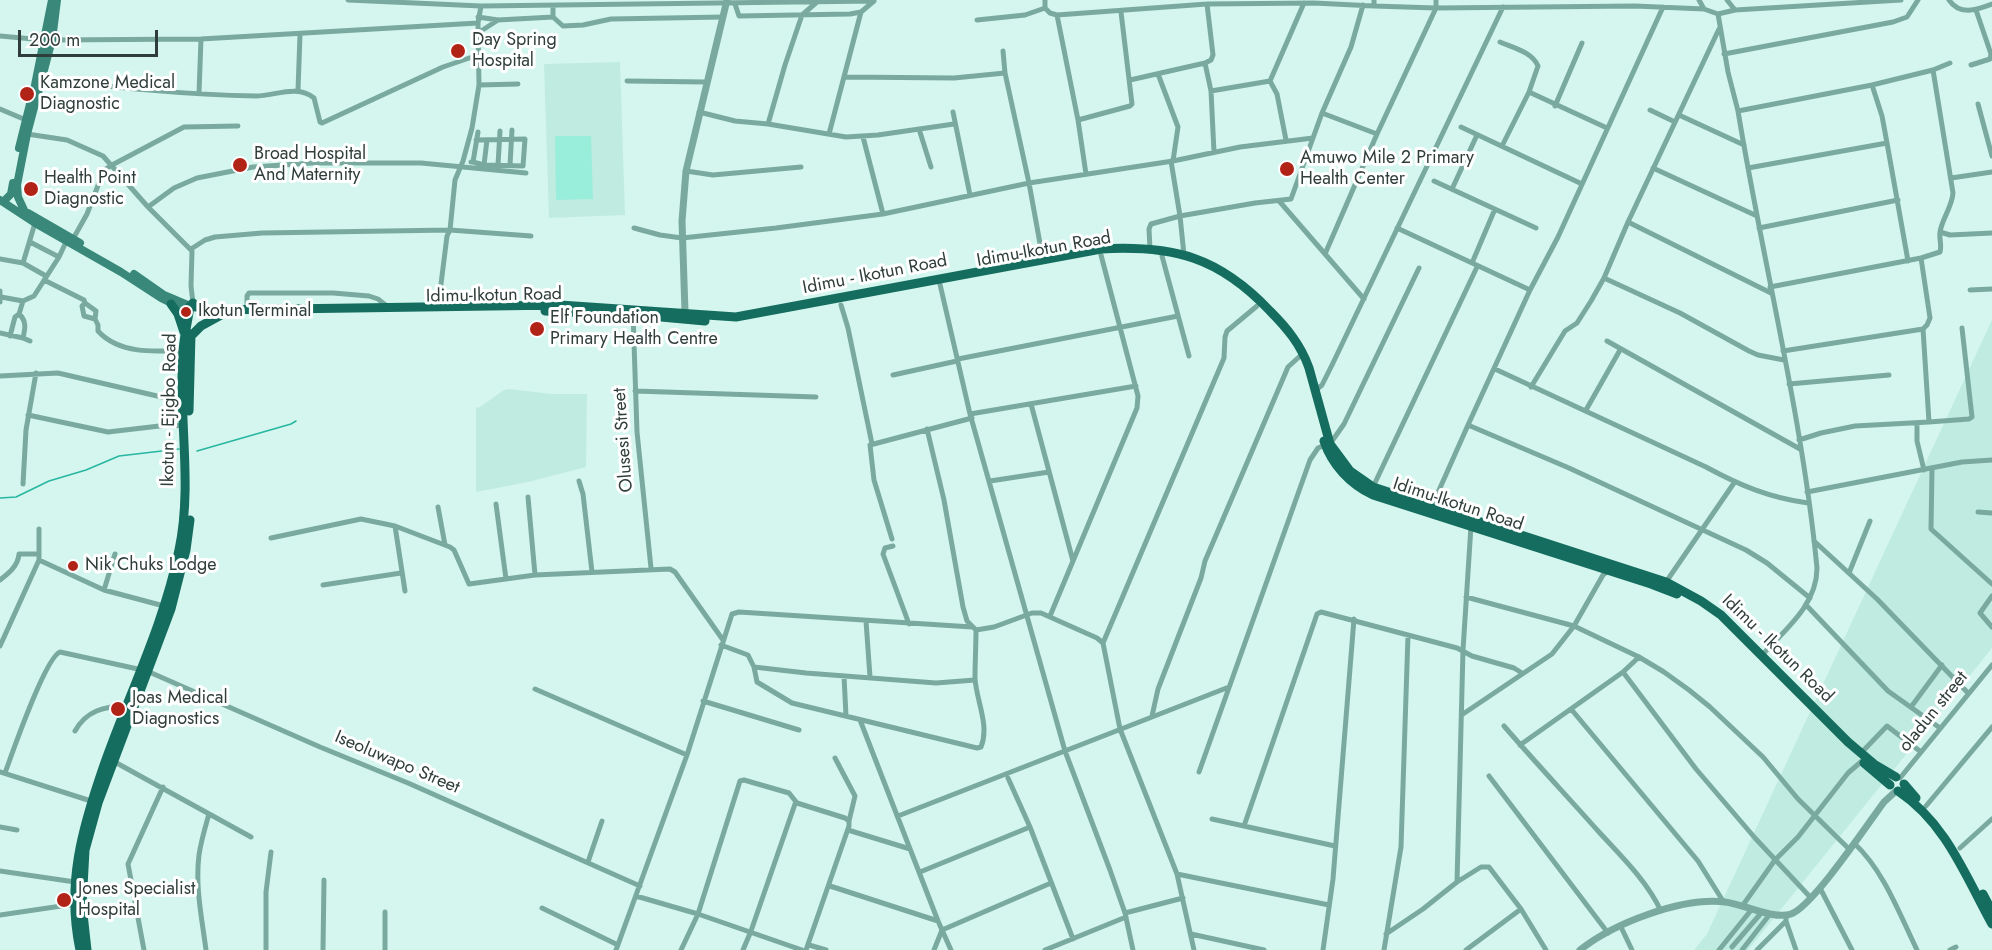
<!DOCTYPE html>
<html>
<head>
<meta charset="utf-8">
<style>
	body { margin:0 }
	#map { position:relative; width:1992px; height:950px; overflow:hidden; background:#d4f6ee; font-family:Jost,sans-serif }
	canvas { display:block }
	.scale { position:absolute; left:18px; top:30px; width:140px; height:27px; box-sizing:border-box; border:3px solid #303e3b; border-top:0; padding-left:8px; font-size:18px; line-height:21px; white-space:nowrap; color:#303e3b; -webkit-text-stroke:4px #fff; paint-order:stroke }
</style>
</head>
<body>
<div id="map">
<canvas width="1992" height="950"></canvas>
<div class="scale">200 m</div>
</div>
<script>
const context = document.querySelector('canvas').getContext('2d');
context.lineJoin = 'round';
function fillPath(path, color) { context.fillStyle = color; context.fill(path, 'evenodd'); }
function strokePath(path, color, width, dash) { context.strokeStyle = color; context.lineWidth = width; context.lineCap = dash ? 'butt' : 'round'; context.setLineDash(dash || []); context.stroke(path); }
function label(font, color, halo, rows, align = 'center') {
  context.font = font + ' Jost,sans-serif'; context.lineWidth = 6; context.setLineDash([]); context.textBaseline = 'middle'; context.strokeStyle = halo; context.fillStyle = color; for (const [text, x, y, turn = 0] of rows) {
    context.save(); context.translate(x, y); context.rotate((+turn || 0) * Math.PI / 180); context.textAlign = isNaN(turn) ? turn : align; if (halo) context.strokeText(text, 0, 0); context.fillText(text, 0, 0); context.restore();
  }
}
const built = new Path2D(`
	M620,62L625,215L549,218L544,64Z
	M1992,320V648L1748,950H1694L1707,934Z
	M509,389L552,394H587L586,467L528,482L476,492V408L480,407L504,390Z`);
const green = new Path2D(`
	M555,136H591L593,199L556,200Z`);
const stream = new Path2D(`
	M197,451L291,424L296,421
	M0,498L16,497L49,481L86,470L119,456L179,449`);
const minor = new Path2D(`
	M348,0L481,6L874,1
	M1045,0V8L1050,13L1057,15L1207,4L1314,3L1374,6
	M1374,0V6L1436,8L1635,6L1704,9L1718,14L1735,10L1901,0
	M1699,0L1704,9
	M1727,0L1735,10
	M1949,0C1960,16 1976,10 1992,4
	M735,4L739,16L850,14L861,12L874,1
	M1718,14L1728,72L1738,111C1763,263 1802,414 1817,568C1817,605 1785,630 1762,655
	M1057,15L1078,120L1086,174
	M478,17L498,20L553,17V6
	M553,17L563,26L583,25L611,19L723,17
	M977,20L1025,15L1045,8
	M1719,29L1628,222L1771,293
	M478,33L498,20
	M0,36L33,39L45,42
	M52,40L201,39L478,23
	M1500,42C1514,48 1532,52 1538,66L1529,92L1502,146
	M1003,51L1005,73L1029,183L1043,260
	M1724,54L1893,22L1907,17L1918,0
	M1205,63L1211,91L1214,152
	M1971,65L1990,59L1991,54L1976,10
	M1933,70L1950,63
	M1158,74L1178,127L1173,161
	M844,77L954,78L1005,73
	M43,79C113,87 184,95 256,96C275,96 297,84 314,98L320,122L322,123L443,67L478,55
	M1130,80L1205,63L1211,60L1213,55L1207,4
	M627,81L707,82
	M1270,81L1277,94L1286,140
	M479,85L518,84
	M298,90L300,35
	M1211,91L1270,81L1304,3
	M1529,92L1607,128
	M199,93L201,39
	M1978,104L1992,156
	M1555,106L1582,43
	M0,109L26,120
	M1650,110L1675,122
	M1738,111L1872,85L1882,116L1887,143L1748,168
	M699,112L735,121L768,124L846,137L878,135L954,124
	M953,112L970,195
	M1322,113L1377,134
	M1679,115L1744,145
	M1078,120L1130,106L1132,104L1121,12
	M768,124L785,65L802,15L817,2
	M1461,127L1582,184
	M919,129L931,167
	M27,134L67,140L103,156L148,207L192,251L191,286L193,303
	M829,134L861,12
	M863,137L883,214
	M1887,143L1908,261
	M1171,161L1180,216L1184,255
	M471,162H473L478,132
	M473,162L484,165L523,166L525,139L476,140
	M484,165L487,140
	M498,165L500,131
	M510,165L512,130
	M1653,168L1757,216
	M686,171L713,175L801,167
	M1951,178L1992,172
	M1434,181L1536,228
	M1452,189L1477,135
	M1280,202L1364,299
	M148,207L174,188L197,178L253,167L313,163H421L526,173
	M634,228L660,235L682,238L776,228L883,214L1029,183L1173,161L1240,147L1313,138
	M1397,228L1530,290
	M1759,228L1898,200
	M1940,232L1950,235L1992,233
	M73,239L87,214L104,170L112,165L184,127L238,126
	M30,242L59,257
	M191,249L205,240L215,237L262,233L450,230L531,236
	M1150,249L1149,229L1151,224L1180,216L1255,203L1291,199L1322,113L1351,47L1363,5
	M1325,254L1377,134L1436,8V0
	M1162,256L1189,356
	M0,259L23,263L46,276
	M23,263L35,223
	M1472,263L1495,209
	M1604,278L1680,313L1749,351L1758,355L1784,360
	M44,280L84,300L85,303L96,311L95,319L98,325V331C119,354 154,352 183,350
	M939,280L970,414L1065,751L1110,870L1125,913L1133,950
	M1770,287L1921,258L1940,252C1942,245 1939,239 1940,232C1942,219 1952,207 1953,193L1933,70L1872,85
	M1970,290L1992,289
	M0,291V302
	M1,297L23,301
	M85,303L82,306L84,316L95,319
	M841,305L848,328L872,444
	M438,308L447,236L450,230L455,180L463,161L472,128L479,85L478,23L481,6
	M247,309V296L249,293H333L369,296L378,299L388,307
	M633,313L637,432L651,568
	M0,333L23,338
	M10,336L15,317L19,314
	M30,341L23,338C25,329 27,321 19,314L23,301L34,296L59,257L66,242
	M1607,341L1800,449
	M1783,351L1923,329L1927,325L1930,318L1921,258
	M958,359L1178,316
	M1495,369L1706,467C1739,485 1770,498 1808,503
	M893,375L957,361
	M0,376L58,373L183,402
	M1789,384L1889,375
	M1531,387L1565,331L1577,323L1591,301L1604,278L1628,222
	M1316,390L1322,385L1333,363L1503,7
	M635,391L816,397
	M1031,404L1073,561
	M1586,410L1620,350
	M970,414L1136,386
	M28,415L108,432L168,425L184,426
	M1929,422L1969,419L1972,417L1962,328
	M1917,424V441L1924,470
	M1468,425L1569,468L1746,550L1767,563L1810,598
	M927,429L944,500L963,607L967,621L976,630L994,627L1032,613H1041L1097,638L1103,643L1120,729L1177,874L1194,950
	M1799,440L1821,433L1855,426L1929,422L1923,329
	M1330,444L1344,424L1419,268
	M1932,469L1931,529L1992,584
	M579,481L583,494L592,572
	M990,481L1049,472
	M23,484L26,430L36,373
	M1373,487L1477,267
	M1807,492L1962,462L1992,460
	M528,497L535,575
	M496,504L506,579
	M1432,506L1468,425L1530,290L1558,237L1663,7
	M438,507L445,545
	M1978,512L1992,513
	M395,526L405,591
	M271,538L361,519L395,526L450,547L454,550L469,584L535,575L670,569L675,572L723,640
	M892,539L874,480L870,445L972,418
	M1814,541L1877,599L1968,693
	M893,546L885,548L883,554L909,624
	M39,560L104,590L164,606
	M1849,573L1870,521
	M0,580C9,573 18,566 19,554H39
	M1666,582L1734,483
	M323,585L401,573
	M104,590L115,554
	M1992,596L1980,613L1992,627
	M1466,597L1574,626L1639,657L1664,672L1689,690L1710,707L1763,757L1798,799L1849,849
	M1807,606L1888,691L1940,728
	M1050,616L1137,408L1138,396L1101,255
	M866,621L870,677
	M1103,643L1224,358L1225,337L1227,331L1257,306
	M721,645L748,655L754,667L757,682L792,703L977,748L981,747C990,725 976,700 975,678C975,662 976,646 976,630
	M0,646L39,560V529
	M754,667L806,673L936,683L975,680
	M1623,672L1696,769L1755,838L1811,898
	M844,676L846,716
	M535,689L687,755
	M703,701L799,730
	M1911,707L1942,665
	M1571,709L1698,861L1723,901
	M1463,714L1552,654L1574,626L1603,575L1608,571
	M1152,716L1158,689L1201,578L1205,561L1288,367L1299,357
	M860,720L938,921L951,950
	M1504,726C1535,762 1567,796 1599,832C1621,856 1647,881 1661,911
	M75,731C86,711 104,706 127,706
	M1520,745L1623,672L1639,657
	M1861,753L1887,726L1921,752
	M835,758L855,796L849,821
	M113,761L251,837
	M0,772L91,801
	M1199,772L1310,460L1318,448L1325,445
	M5,773C12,754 45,658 60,652L147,671L320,747L408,783L640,886
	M1489,776L1608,933
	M1008,778L1030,827L1073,939
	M1900,778L1992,665
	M1926,806L1992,727
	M898,816L1229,687
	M1212,819L1335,846
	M1244,826L1317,614L1321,612L1457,648L1472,656L1514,668L1522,673
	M0,827L17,830
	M848,830L910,849
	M1854,843C1884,871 1899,913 1917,950
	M1960,848L1992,819
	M588,862L602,821
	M0,871L75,882
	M920,872L1030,827
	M1177,874L1329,905
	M1457,882L1481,867H1489L1521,909L1546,950
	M830,886L938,921
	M1820,888L1852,950
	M636,896L698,914L802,950
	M1743,905L1775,860L1798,837L1848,773L1862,761
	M542,908L618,945
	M1125,913L1183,898
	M0,915L75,904
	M1786,921L1796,950
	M1621,927L1632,950
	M1191,934L1264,950
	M1386,934L1423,909L1457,882L1463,650L1471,526
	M809,945L826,950
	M1732,947L1762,912
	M144,950L128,864L163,787
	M206,950C202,919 195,887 199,855C201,841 205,828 209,814
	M266,950V892L271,852
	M323,950L324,880
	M385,950V912
	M616,950L687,755L732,614L739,612L972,627
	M681,950L698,914L740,781L744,780L789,793L797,803
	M743,950L751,931L795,804L797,803L845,818L849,821V826L806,950
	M934,950L942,930L1051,883
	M1045,950L1126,917
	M1323,950L1333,879L1354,619
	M1384,950L1401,847L1408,635
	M1466,950L1521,909
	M1719,950L1752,909
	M1742,950L1770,914
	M1757,950L1786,921V915
	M1950,950L1956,947`);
const tertiary = new Path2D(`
	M685,312L682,221L686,171L727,0
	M1580,950C1614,923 1682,897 1725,902C1743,904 1774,920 1791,914C1813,906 1867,825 1884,802L1896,791`);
const secondary = new Path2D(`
	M34,90L52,0
	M19,148L30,104
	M6,199L11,194L13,183
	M0,200L35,223L121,272L161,298L189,312
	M24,210L18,197L17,185L27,134L52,40L57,0
	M28,213L80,243
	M134,274L164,295L190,306`);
const primary = new Path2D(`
	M171,304L178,314L184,332
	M190,306L215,310L560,305L736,317L1101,249C1174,245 1219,257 1270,311C1287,328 1301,345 1309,368L1330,444L1350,471L1373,487L1666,582L1701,601L1721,615L1848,742L1874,764L1896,777
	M545,311L630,315
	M650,316L705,321
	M191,336L201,326L221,315
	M189,411L191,334
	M1324,441C1332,465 1350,484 1373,495L1651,584L1677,594
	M1864,763L1890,785
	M1904,784L1916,798
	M1898,791C1946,823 1965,875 1992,924
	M1983,894L1992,911
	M80,950C66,884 82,829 103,768C128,696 164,625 179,550C193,484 178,417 183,351C184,336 188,321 190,306L193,303
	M87,950L82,905L85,850L98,803L171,609L186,550L190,520`);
const markers = [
	[458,51,8,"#b12316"],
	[27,94,8,"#b12316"],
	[240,165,8,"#b12316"],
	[1287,169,8,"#b12316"],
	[31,189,8,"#b12316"],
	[186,312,6,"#b12316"],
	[537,329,8,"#b12316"],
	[73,566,6,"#b12316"],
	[118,709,8,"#b12316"],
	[64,900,8,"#b12316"]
];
const poiNames = [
	["Day Spring",472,41],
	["Hospital",472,62],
	["Kamzone Medical",40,84],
	["Diagnostic",40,105],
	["Broad Hospital",254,155],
	["And Maternity",254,176],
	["Amuwo Mile 2 Primary",1300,159],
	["Health Center",1300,180],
	["Health Point",44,179],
	["Diagnostic",44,200],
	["Ikotun Terminal",198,312],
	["Elf Foundation",550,319],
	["Primary Health Centre",550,340],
	["Nik Chuks Lodge",85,566],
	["Joas Medical",132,699],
	["Diagnostics",132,720],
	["Jones Specialist",78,890],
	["Hospital",78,911]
];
const streetNames = [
	["Idimu-Ikotun Road",1044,250,-10],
	["Idimu - Ikotun Road",875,275,-11],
	["Idimu-Ikotun Road",494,296,-1],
	["Ikotun - Ejigbo Road",170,410,-89],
	["Olusesi Street",624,440,-94],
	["Idimu-Ikotun Road",1458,505,18],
	["Idimu - Ikotun Road",1777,649,44],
	["oladun street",1934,712,-51],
	["Iseoluwapo Street",397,763,23]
];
fillPath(built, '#c0ebe0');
fillPath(green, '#99eddb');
strokePath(stream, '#27b6a0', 1.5);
strokePath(minor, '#7aaa9f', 5);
strokePath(tertiary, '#7aaa9f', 7);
strokePath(secondary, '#39887a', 8);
strokePath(primary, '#156d5f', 9);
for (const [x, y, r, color] of markers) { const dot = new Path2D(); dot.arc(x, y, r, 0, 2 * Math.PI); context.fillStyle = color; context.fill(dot); strokePath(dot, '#fff', 2); }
label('18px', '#303e3b', '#fff', poiNames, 'left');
label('18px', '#303e3b', '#fff', streetNames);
</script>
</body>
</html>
